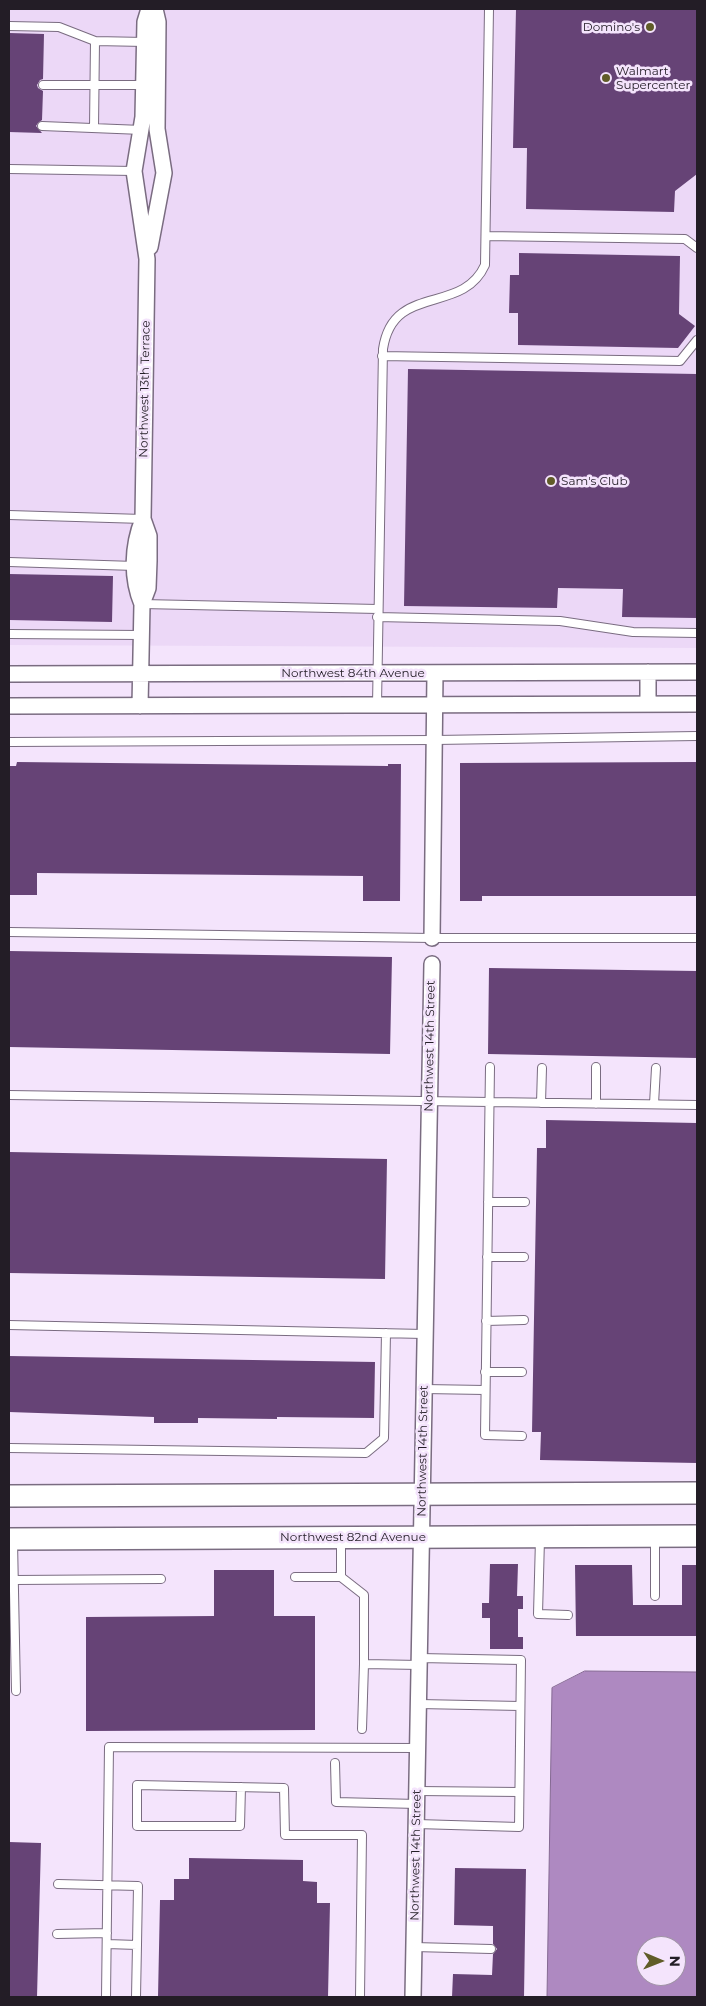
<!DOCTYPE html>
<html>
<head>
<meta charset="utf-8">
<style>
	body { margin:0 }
	#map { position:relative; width:706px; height:2006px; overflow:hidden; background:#f4e4fc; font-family:Montserrat,sans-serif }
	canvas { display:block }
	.frame { position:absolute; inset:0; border:10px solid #231d26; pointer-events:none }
	.north { position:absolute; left:636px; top:1936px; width:50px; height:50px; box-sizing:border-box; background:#f4e4fc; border:1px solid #a094a6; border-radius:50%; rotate:91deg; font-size:14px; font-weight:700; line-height:20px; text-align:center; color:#231d26 }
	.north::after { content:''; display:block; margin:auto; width:18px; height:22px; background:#605c28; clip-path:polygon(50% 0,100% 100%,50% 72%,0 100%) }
</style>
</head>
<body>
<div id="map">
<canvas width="706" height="2006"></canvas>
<div class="frame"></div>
<div class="north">N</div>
</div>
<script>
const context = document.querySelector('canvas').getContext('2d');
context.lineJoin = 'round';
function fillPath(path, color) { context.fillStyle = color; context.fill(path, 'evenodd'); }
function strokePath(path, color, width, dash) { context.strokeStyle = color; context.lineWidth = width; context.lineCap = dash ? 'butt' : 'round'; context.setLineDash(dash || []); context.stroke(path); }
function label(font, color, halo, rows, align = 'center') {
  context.font = font + ' Montserrat,sans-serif'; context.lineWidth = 5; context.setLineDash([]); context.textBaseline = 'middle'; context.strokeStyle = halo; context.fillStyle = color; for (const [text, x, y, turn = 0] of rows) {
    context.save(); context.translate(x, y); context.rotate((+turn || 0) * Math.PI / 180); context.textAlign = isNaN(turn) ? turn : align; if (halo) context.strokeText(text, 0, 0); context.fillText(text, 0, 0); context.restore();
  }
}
const built = new Path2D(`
	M9,9H697V648L9,645Z`);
const water = new Path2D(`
	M585,1671L697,1672V1997H547L552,1688ZM646,1946H676V1976H646Z`);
const building = new Path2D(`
	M516,9H697V174L675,191L674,212L526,209L527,148H513Z
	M9,33L44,34L43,79L40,80L37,85L38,88L43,91L42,120L38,123L36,126L42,133L9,132Z
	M519,253L680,256L679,314L695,326L678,348L518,345V313H509L510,275H519Z
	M408,369L697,374V618L622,617L623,589L558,588L557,608L404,606Z
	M9,574L113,576L112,622L9,620Z
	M17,762L388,766V764H401L400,901H363V876L37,873V895H9V766H16Z
	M697,762V896H482V901H460V763Z
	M9,951L392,957L390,1054L9,1047Z
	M489,968L697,971V1058L488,1054Z
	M546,1120L697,1123V1463L540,1460L541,1432H532L537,1148H546Z
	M9,1152L387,1159L385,1279L9,1273Z
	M9,1356L375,1362L374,1418L277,1417V1419L198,1418V1423H154V1417L9,1412Z
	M490,1564H518L517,1596H523V1609H518V1637H523V1649H490V1618H482V1603H489Z
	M575,1565H632L633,1605H682V1565H697V1636H576Z
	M214,1570H274V1616H315V1730L86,1731V1617L214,1616Z
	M9,1842L41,1843L37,1997H9Z
	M189,1858L303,1860V1881L317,1882V1903H330L328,1997H158L160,1900H174V1879H189Z
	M455,1868L526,1869L524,1997H452L453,1974L492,1975L493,1954L497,1949L493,1944V1926L454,1925Z`);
const lane = new Path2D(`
	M9,26L59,27L95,41L145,42
	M43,85H146
	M42,126L142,130
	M94,128L95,41
	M9,169L134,171
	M486,236L685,239L697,248
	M382,356L680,361L697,340
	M9,515L143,519
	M9,562L135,566
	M142,604L378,609
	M377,617L560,621L633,632L697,633
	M9,634L141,635
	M377,705L383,349C393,282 462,316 485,265L489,9
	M9,742L435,740L697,736
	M9,932L432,938H697
	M490,1067L485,1435L522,1436
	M9,1095L697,1105
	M541,1103L542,1068
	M596,1104V1067
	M654,1104L656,1068
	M488,1202H525
	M487,1257H524
	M486,1321L524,1320
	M9,1325L424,1334
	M485,1372H522
	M424,1389L485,1390
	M9,1448L366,1453L384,1438L386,1333
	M655,1538V1596
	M341,1539V1577L364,1595V1664L420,1665
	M540,1539L538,1614L568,1615
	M13,1541L16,1691
	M295,1577H341
	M14,1580L161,1579
	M419,1704L520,1706
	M362,1729L364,1664
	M335,1763L336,1802L417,1804
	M241,1787L240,1826H137V1785L284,1788L285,1835H362L360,1997
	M418,1791L519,1792
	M417,1824L519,1827L521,1660L420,1658
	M58,1884L138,1886L137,1945
	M57,1934L107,1933
	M107,1944L137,1945L136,1997
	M414,1947L491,1949
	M106,1997L109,1747L418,1748`);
const street = new Path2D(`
	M150,247L164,173L157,129L158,22L155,9
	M142,604C131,578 132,546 143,519
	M9,674L697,672
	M648,704V672
	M9,706L697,704
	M140,706L142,604L148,588L149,561V536L143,519L147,259L134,171L143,117L145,22L149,9
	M432,938L435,673
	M413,1997L432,964`);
const secondary = new Path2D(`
	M9,1496L697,1493
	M9,1539L697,1536`);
const markers = [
	[650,27,5,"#605c28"],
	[606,78,5,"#605c28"],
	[551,481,5,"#605c28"]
];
const poiNames = [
	["Domino's",640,27,"right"],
	["Walmart",616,71],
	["Supercenter",616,85],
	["Sam's Club",561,481]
];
const streetNames = [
	["Northwest 13th Terrace",145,389,-89],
	["Northwest 84th Avenue",353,673],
	["Northwest 14th Street",430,1046,-89],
	["Northwest 14th Street",423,1451,-89],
	["Northwest 82nd Avenue",353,1537],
	["Northwest 14th Street",416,1855,-89]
];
fillPath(built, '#ecd8f7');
fillPath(water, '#ae89c1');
strokePath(water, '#846992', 1);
fillPath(building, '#664376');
strokePath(lane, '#7a6c81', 10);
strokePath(street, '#7a6c81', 18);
strokePath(secondary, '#7a6c81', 24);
strokePath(lane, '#fff', 8);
strokePath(street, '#fff', 15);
strokePath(secondary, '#fff', 21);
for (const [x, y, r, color] of markers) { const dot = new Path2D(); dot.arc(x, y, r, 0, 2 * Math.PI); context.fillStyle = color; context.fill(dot); strokePath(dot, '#f4e4fc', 2); }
label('12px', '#231d26', '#f4e4fc', poiNames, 'left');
label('12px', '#231d26', '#f4e4fc', streetNames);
</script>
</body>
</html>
